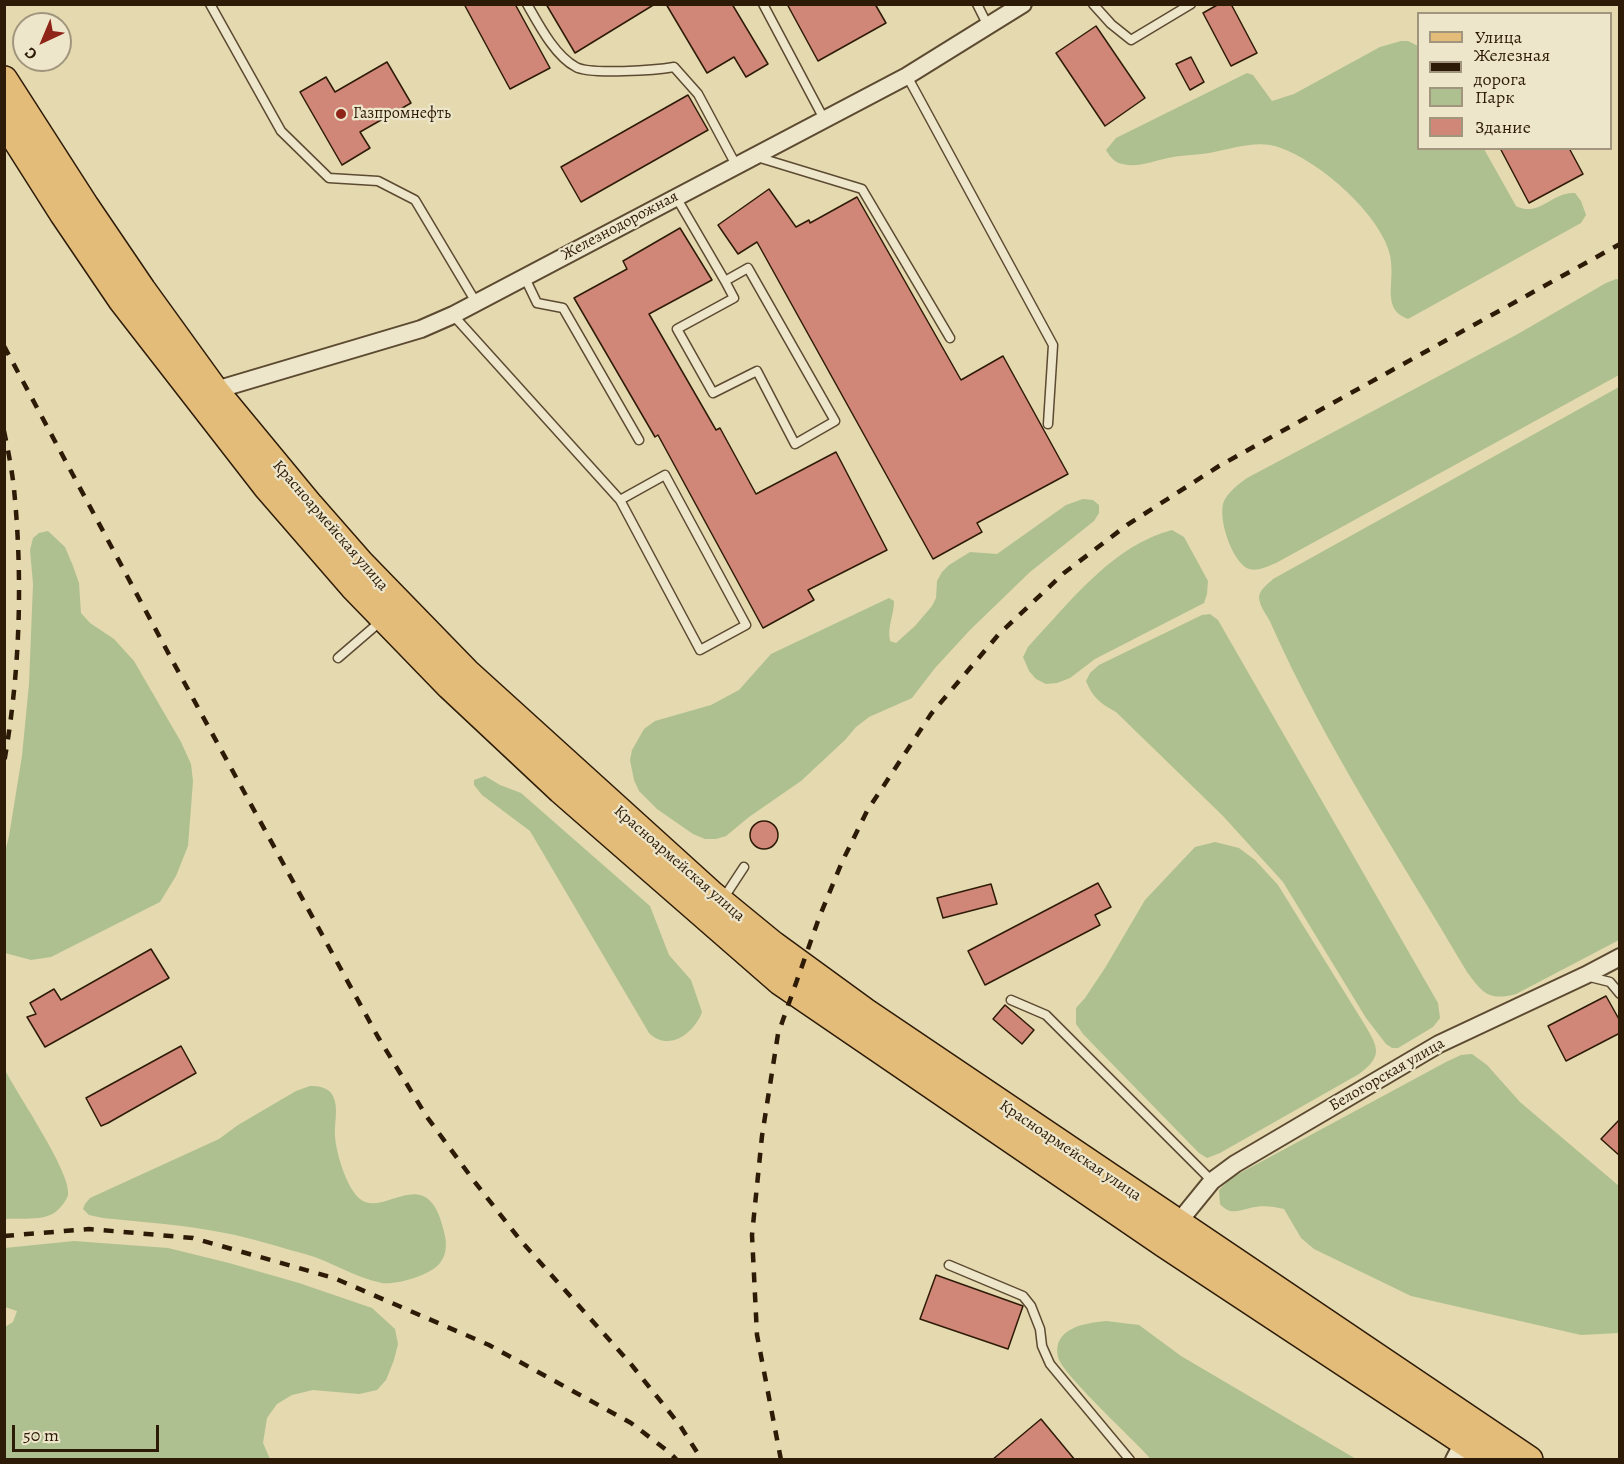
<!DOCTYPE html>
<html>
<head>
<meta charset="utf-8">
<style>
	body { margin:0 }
	#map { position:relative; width:1624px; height:1464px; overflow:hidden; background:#e4d9af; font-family:Alegreya,serif }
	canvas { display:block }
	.frame { position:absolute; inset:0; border:6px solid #2e1b07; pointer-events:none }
	.legend { position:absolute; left:1417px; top:12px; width:195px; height:138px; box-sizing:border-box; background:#ede6cb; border:2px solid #a1957d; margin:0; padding:8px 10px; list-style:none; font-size:18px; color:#2e1b07 }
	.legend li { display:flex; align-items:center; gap:12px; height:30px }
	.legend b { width:30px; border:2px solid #a1957d }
	.north { position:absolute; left:12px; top:12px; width:60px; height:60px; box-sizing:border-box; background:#ede6cb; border:2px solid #a1957d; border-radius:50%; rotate:224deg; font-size:16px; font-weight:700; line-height:24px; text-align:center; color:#2e1b07 }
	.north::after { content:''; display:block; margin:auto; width:21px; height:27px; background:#8f2418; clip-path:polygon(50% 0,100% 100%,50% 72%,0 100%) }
	.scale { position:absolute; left:12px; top:1425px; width:147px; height:27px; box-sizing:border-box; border:3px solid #2e1b07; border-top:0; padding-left:8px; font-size:18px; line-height:21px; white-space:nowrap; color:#2e1b07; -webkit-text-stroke:4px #ede6cb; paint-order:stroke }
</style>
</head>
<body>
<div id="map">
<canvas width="1624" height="1464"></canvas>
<div class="frame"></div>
<ul class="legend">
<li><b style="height:8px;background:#e2bc78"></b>Улица</li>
<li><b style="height:8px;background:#2e1b07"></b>Железная дорога</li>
<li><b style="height:16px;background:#aec08f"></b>Парк</li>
<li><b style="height:16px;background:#d08777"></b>Здание</li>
</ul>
<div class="north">С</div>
<div class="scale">50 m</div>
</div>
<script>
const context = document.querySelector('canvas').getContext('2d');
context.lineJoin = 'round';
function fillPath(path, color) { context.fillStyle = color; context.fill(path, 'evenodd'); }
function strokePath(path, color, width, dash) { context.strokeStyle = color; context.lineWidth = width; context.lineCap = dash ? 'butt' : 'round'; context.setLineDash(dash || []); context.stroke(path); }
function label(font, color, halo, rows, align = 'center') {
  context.font = font + ' Alegreya,serif'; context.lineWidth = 4.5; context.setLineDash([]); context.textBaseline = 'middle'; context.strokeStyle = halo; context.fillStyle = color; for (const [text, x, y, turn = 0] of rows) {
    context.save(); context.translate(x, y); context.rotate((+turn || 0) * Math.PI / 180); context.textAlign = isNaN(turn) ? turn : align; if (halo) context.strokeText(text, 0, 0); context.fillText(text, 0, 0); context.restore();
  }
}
const green = new Path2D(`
	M1401,41H1408L1418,46V148L1484,149L1516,206C1539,218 1553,191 1575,193L1581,201L1586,215L1581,223L1408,319C1382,310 1394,284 1391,263C1391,256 1388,248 1385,241C1368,205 1319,162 1281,148C1257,139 1233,149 1209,153C1195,155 1181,155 1168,158C1154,161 1137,168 1123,164C1115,163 1110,157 1106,150L1116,138L1247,73L1253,75L1272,101L1294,94L1380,47Z
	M1616,279L1620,280L1619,375L1276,563C1268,566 1258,572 1249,569C1232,563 1217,517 1224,501C1229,491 1239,484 1247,478L1516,335L1606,283Z
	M1619,387V940L1516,994C1489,1001 1483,994 1467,972C1400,858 1326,747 1272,626C1269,617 1259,607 1259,597C1260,589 1268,584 1273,579Z
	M1083,499L1093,500L1099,505V513L1094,521L1030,572L970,630L935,668L912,698L869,717L856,727L845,740L801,781L749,817L726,836L716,839H705L693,834L657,809L639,791L634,780L630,760L632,750L644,729L655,721L711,705L724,698L739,690L771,654L889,598L894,601C894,616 887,626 890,641L896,643L915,626L932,606L936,598L937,581L942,572L949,565L970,552L997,554L1066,505Z
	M1172,530L1184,537L1208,581L1207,594L1204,603L1095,659L1070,678L1057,683L1046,684L1036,679L1029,671L1023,657L1028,647L1036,638C1075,596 1115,545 1172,530Z
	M48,531L65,547L73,566L79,583L81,613L90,623L114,639L134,661L181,742L191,764L193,781L188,846L176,876L160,902L51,957L31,960L5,953V852L9,836L22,756L29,684L33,584L30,550L33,538L39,533Z
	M1210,614L1218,620L1438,1003L1440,1018L1433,1027L1398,1048H1392L1386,1044L1366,1018L1283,882L1223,816L1116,712C1101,704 1092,697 1086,681L1090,673L1099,665L1202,615Z
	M485,776L500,785L521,793L650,906L669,955L691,980L702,1012C694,1034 668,1052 649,1033L530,831L482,795L474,785V780Z
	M1215,842L1239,848L1255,860L1278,885L1363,1022C1377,1046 1385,1055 1359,1074L1220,1153L1207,1158L1199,1153L1083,1034L1076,1024V1008L1085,998L1105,968L1145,900L1195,847Z
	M1472,1054L1487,1065L1520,1102L1619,1186V1333L1581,1335L1411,1296L1314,1249L1301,1238L1284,1209C1273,1206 1261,1205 1250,1208C1237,1211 1230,1215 1220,1204L1219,1190L1231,1178L1446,1062L1461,1055Z
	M4,1068C16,1093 72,1173 68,1195C67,1200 60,1209 54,1213C41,1221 19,1218 5,1219Z
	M310,1086C318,1086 329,1087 333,1096C339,1108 334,1123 335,1136C336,1153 347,1189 360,1199C384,1219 428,1158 444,1232C447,1243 447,1254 440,1263C431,1275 397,1285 382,1283C355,1278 331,1261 305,1254C278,1247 252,1238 225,1233C185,1225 144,1222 103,1218L89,1215L83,1209L85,1204L90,1198L219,1139L238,1125L296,1091Z
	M74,1241L168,1248L229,1263L299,1283L372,1308L395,1329L398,1344L394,1360L386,1380L377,1390L359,1394L313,1390L292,1395L277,1404L267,1418L263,1443L270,1459H5V1327L13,1322L17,1311L5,1307V1248Z
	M1106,1321L1139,1325L1181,1356L1356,1459H1151C1135,1441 1061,1373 1058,1357C1052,1328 1085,1323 1106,1321Z`);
const building = new Path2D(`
	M464,4H515L550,68L510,89Z
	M546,4H655L575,53Z
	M666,4H732L768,64L746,77L734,57L707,73Z
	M787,4H875L886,23L818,61Z
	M1219,4H1231L1257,53L1231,66L1203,13Z
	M1096,26L1145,98L1105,126L1056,53Z
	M1191,57L1204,82L1190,90L1176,64Z
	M387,62L411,103L360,132L370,148L342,165L300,92L326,77L335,92Z
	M688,95L708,130L581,202L561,167Z
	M1500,148H1569L1583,174L1529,203Z
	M769,189L796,227L809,220L810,223L857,197L961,380L1003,356L1068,474L977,523L982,532L933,559L757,242L738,254L718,225Z
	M680,228L712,280L649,314L716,430L720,428L756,494L836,452L887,550L808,590L814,600L763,628L658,435L655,437L574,298L627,269L623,261Z
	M750 835a14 14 0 1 1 28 0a14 14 0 1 1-28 0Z
	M1098,883L1111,907L1095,915L1100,925L985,985L968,951Z
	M991,884L997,904L943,918L937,898Z
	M151,949L169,978L45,1047L27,1017L36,1014L30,1003L54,989L61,1000Z
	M1606,996L1620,1021V1033L1566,1061L1548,1026Z
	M1005,1005L1034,1030L1022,1044L993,1019Z
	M181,1046L196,1073L108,1123L101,1126L86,1098Z
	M1620,1119V1156L1601,1139Z
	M936,1275L1023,1306L1008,1349L920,1319Z
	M1041,1419L1075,1460H992Z`);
const lane = new Path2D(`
	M210,4L281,131L329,178L378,181L415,200L477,304
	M527,4C539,25 555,56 576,67C590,75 657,70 674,67L698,94L736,165
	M763,4L824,119
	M977,4L988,26
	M1093,4L1111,24L1131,40L1191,4
	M907,76L1053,345L1048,424
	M757,157L862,189L950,338
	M676,197L725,281L748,268L835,421L795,444L757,371L713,393L677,329L734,298L725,281
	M525,278L537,303L563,308L639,440
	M453,315L620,500L665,475L746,625L700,650L620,500
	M338,658L381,621
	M723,899L744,867
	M1586,976L1610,982L1620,994
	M1011,1000L1046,1015L1212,1181
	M949,1265L1023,1296L1031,1306L1040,1329L1042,1346L1050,1364L1130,1460`);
const street = new Path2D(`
	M209,392L421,329L453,315L907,76L1023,4
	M1177,1224L1212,1181L1235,1164L1439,1044L1586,975L1620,957
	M1454,1460L1464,1441`);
const primary = new Path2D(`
	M4,80L85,206L142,290L215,391L310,506L360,563L466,672L712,895L773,945L865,1012L1529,1460
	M4,120L63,213L122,300L268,488L353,586L450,686L561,790L780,981L1165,1244L1492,1460`);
const rail = new Path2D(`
	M4,346L172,660L378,1037L427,1117L474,1181L521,1241L630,1363L679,1424L702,1460
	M4,431C8,450 12,470 14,489C23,579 20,673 4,763
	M4,1236L89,1229L193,1238L334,1278L489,1345L631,1423L669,1452L677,1460
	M781,1460L757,1335L752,1235L762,1136L778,1034L819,918L842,862L867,811L931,714L999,634L1064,573L1127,525L1219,466L1620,244`);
const markers = [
	[341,114,6,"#8f2418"]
];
const poiNames = [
	["Газпромнефть",353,114]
];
const streetNames = [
	["Железнодорожная",620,226,-28],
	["Красноармейская улица",330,526,49],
	["Красноармейская улица",679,864,41],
	["Белогорская улица",1387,1075,-30],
	["Красноармейская улица",1070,1151,34]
];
fillPath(green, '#aec08f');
fillPath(building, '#d08777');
strokePath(building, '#2e1b07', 1.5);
strokePath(lane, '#5c4a31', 11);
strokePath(street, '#5c4a31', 20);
strokePath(primary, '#2e1b07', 30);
strokePath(lane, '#ede6cb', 8);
strokePath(street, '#ede6cb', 16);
strokePath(primary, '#e2bc78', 27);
strokePath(rail, '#2e1b07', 4.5, [10, 10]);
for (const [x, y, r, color] of markers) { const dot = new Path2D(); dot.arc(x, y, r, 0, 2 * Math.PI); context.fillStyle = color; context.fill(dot); strokePath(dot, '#ede6cb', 2); }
label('16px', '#2e1b07', '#ede6cb', poiNames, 'left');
label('16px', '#2e1b07', '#ede6cb', streetNames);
</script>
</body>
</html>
